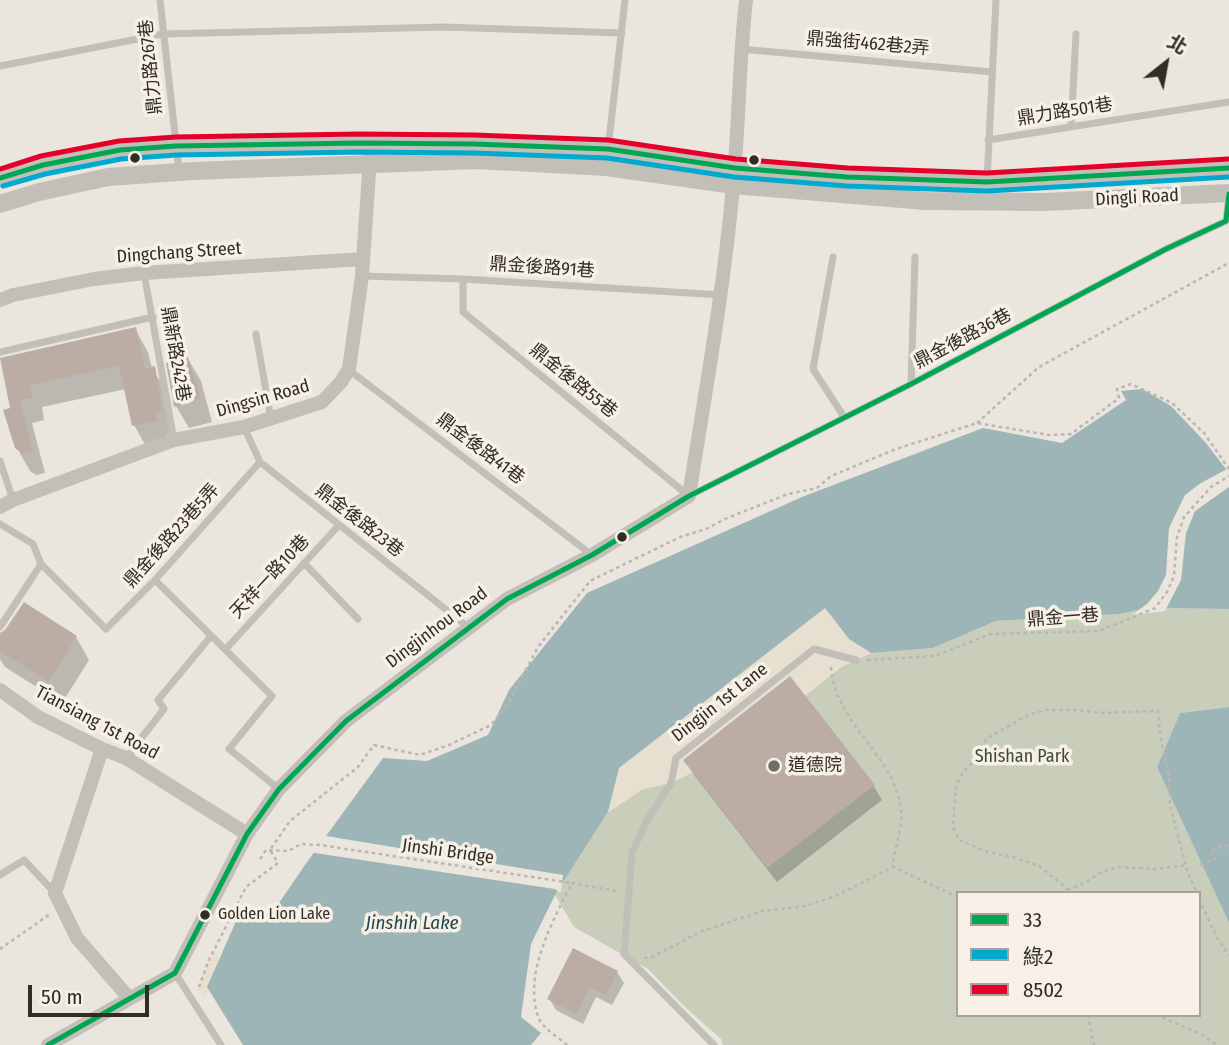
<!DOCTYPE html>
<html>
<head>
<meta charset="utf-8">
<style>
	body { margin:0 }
	#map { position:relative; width:1229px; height:1045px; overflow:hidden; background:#eae6de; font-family:"Fira Sans Condensed","Noto Sans TC",sans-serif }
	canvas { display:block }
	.legend { position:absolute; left:956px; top:891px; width:245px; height:126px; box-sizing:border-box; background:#f6f0e6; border:2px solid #a8a29a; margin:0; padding:9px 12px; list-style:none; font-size:21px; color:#322c27 }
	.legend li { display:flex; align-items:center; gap:14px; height:35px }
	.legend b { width:35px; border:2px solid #a8a29a }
	.north { position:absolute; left:1131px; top:28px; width:70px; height:70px; -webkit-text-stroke:5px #f6f0e6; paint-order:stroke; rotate:31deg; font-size:19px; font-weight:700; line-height:28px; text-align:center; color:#322c27 }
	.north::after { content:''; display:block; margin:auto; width:24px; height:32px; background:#322c27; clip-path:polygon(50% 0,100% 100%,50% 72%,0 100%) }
	.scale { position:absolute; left:28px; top:985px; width:121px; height:32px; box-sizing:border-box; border:4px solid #322c27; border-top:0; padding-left:9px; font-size:21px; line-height:24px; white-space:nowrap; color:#322c27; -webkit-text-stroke:5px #f6f0e6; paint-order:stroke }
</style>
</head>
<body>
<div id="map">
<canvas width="1229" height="1045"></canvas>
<ul class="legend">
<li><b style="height:9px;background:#00a651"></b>33</li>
<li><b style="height:9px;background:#00a9ce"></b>綠2</li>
<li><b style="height:9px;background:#e4002b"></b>8502</li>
</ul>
<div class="north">北</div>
<div class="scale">50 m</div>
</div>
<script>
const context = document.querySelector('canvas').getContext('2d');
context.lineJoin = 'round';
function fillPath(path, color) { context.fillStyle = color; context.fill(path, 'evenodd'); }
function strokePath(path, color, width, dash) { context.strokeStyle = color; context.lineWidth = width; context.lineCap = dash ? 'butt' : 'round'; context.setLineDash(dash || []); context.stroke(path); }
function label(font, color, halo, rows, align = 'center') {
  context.font = font + ' "Fira Sans Condensed","Noto Sans TC",sans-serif'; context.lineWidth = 7; context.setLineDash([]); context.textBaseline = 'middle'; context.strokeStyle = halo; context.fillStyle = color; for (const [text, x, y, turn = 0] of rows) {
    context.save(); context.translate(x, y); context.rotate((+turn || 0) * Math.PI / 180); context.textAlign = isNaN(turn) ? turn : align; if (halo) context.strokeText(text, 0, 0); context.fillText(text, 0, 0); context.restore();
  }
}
const green = new Path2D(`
	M1148,608L1229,609V707L1180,713L1157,767L1229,923V1045H723L721,1039L685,1007L648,969L574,927L555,895L608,812L643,789L671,783L693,772L805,696L841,667L871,653L933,648L996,621L1119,614ZM958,893H1199V1015H958Z`);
const plaza = new Path2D(`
	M825,607L849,639L871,653L841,667L805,696L789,676L683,759L693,772L671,783L643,789L609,812L618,768Z
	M213,951L219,955V964L211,988L203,998L198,989Z`);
const water = new Path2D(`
	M1142,389L1171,406L1206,443L1229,473V609L1148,608L1119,614L996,621L933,648L871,653L849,639L825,608L619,768L608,812L555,895L531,944L521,1017L541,1033L531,1045H243L207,987L241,910L266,922L307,862L383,758L427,761L488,735L509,690L587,593L802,497L983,428L1062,443L1126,400L1121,391Z
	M1229,707V923L1157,767L1180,713Z`);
const pier = new Path2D(`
	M1229,468V487L1195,511L1186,533L1181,580L1165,611L1132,615L1147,604L1158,591L1166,575L1169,528L1185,495L1201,483Z
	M326,836L563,875L561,891L560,893L555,889L315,853L312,851Z`);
const shadow = new Path2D(`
	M135,329L148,352L152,369L167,391L174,432L166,435L168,443L147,448L134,425L126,389L42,407L44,420L32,423L45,473L36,475L30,471L17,448L12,409L1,359Z
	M188,359L201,381L212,422L189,428L176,406Z
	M0,634L76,637L89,660L62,703L5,667L0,659Z
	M686,760L873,785L882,800L777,882L694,775Z
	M617,972L624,983L612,1005L596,997L583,1024L556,1010L549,998Z`);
const building = new Path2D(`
	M136,327L145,369L155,366L162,410L155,412L157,421L132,426L119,366L30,385L33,398L20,400L33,451L22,453L15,448L3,410L10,408L0,358Z
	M188,357L201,399L174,407L166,363Z
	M24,602L77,636L48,682L0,651V633L5,630Z
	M790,676L875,785L767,868L683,760Z
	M573,948L618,971L606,995L590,987L576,1014L547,999Z`);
const path = new Path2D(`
	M977,423L1039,367L1227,264
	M867,660L935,656L991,634L1099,631L1155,608L1167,592L1174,576L1177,537L1184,517L1211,487L1229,476
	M831,667C835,723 891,753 900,804C905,826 894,845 893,867
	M260,859L266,850L288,851L301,844L320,845L572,883
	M1200,865L1215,859L1210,851L1227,845L1229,851
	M1069,890L1039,866L1013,857L988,852L959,840L953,827L956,785L964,771L978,757L986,739L1028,715L1046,710H1077L1100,713L1158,711L1161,741L1169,775L1170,806L1188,874L1197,893
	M1061,893L1086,882L1101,872L1118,867L1155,869L1186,865
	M1199,899L1217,938L1229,955
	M0,949L50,914
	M644,958L652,957L702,931L763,911L805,906L836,896L893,867L958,897
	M199,987L208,962L246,887L278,863L270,850L290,821L358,767L374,745L420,755L449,745L491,725L508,704L538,647L590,581L680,537L706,529L727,518L788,494L817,488L831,476L896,449L977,423L1049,435L1071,434L1119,398L1117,389L1131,384L1172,403L1204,433L1229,469
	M1088,1015L1094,1045
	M1156,1015L1199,1033L1217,1045
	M567,1045C559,1038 543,1028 539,1019C522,976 553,920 572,883L616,891`);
const service = new Path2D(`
	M160,0L179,170
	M741,49L992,72
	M0,66L163,34L444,27L622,33
	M1071,127L1076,34
	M988,140L1229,102
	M608,149L625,0
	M986,202L996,0
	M833,257L813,369L844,417
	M144,273L174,440
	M362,276L463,279L721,295
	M463,279V312L689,496L911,384L1166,249L1226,221L1229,195
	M256,334L271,419
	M0,352L153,317
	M349,370L592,555
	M911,384L915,257
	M244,427L260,462L468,627
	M0,461L13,500
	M0,524L33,544L41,564L106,629L155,580L260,462
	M304,563L358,619
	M155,580L272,696L229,749L279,789
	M0,627L41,564
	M225,650L339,525
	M126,758L164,709L158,700L211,636
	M0,875L24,860L55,893
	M175,973L221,1045
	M714,1045L624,954L632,853L646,822L671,783L676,758L814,649L856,660`);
const minor = new Path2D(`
	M0,300L13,295L94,279L144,273L363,259
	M0,507L13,500L174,440L244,427L322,402L341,382L349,369L362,276L371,143
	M0,690L38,717L102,749L126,758L247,834
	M102,749L55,893L77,938L129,998
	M48,1045L175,973L247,834L279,789L346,721L507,599L592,555L689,496C705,393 724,290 733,186C739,124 739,62 746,0`);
const tertiary = new Path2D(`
	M0,178L43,165L120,150L176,146L359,143L474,144L608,149L735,168L847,177L987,182L1229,168
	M0,204L39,192L108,177L193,171L477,160L606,167L734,185L926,201L1044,202L1229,193`);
const bus1 = new Path2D(`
	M0,178L43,165L120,150L176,146L359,143L474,144L608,149L735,168L847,177L987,182L1229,168
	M48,1045L175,973L247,834L279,789L346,721L507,599L592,555L689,496L911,384L1166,249L1226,221L1229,194`);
const bus2 = new Path2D(`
	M3,186L45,174L121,159L176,155L359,152L474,153L607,158L734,177L847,186L987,191L1229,177`);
const bus3 = new Path2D(`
	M0,169L41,156L119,141L176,137L359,134L474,135L608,140L736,159L848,168L987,173L1228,159`);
const markers = [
	[135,158,6,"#322c27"],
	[754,160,6,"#322c27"],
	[622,537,6,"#322c27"],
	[774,766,7,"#726d67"],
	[205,915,6,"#322c27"]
];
const busNames = [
	["Golden Lion Lake",218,915]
];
const streetNames = [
	["鼎強街462巷2弄",868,44,5],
	["鼎力路267巷",151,67,-96],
	["鼎力路501巷",1065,112,-9],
	["Dingli Road",1137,198,-3],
	["Dingchang Street",179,253,-4],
	["鼎金後路91巷",542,268,4],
	["鼎金後路36巷",963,339,-28],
	["鼎新路242巷",175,354,80],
	["鼎金後路55巷",573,381,39],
	["Dingsin Road",263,399,-16],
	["鼎金後路41巷",480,449,37],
	["鼎金後路23巷",359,521,38],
	["鼎金後路23巷5弄",172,536,-48],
	["天祥一路10巷",270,577,-47],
	["鼎金一巷",1063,618,-4],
	["Dingjinhou Road",437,628,-37],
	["Dingjin 1st Lane",720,703,-38],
	["Tiansiang 1st Road",97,723,28],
	["Jinshi Bridge",448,852,8]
];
const parkNames = [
	["Shishan Park",1022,757]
];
const poiNames = [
	["道德院",788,766]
];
const waterNames = [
	["Jinshih Lake",412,924]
];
fillPath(green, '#c8ceba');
fillPath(plaza, '#e7dfcf');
fillPath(water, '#9eb5b8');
fillPath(pier, '#eae6de');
fillPath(shadow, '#0003');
fillPath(building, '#bbada3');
strokePath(path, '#bbb6b1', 2.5, [3.5, 3.5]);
strokePath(service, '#c2beb8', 7);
strokePath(minor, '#c2beb8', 14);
strokePath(tertiary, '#c2beb8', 18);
strokePath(bus1, '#00a651', 5);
strokePath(bus2, '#00a9ce', 5);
strokePath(bus3, '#e4002b', 5);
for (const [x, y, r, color] of markers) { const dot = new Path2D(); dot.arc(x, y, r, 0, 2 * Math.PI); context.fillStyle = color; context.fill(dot); strokePath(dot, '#f6f0e6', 2.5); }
label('16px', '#322c27', '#f6f0e6', busNames, 'left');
label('18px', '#322c27', '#f6f0e6', streetNames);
label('18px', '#3e4d2e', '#f6f0e6', parkNames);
label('18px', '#322c27', '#f6f0e6', poiNames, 'left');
label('italic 19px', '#23464e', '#f6f0e6', waterNames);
</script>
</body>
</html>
